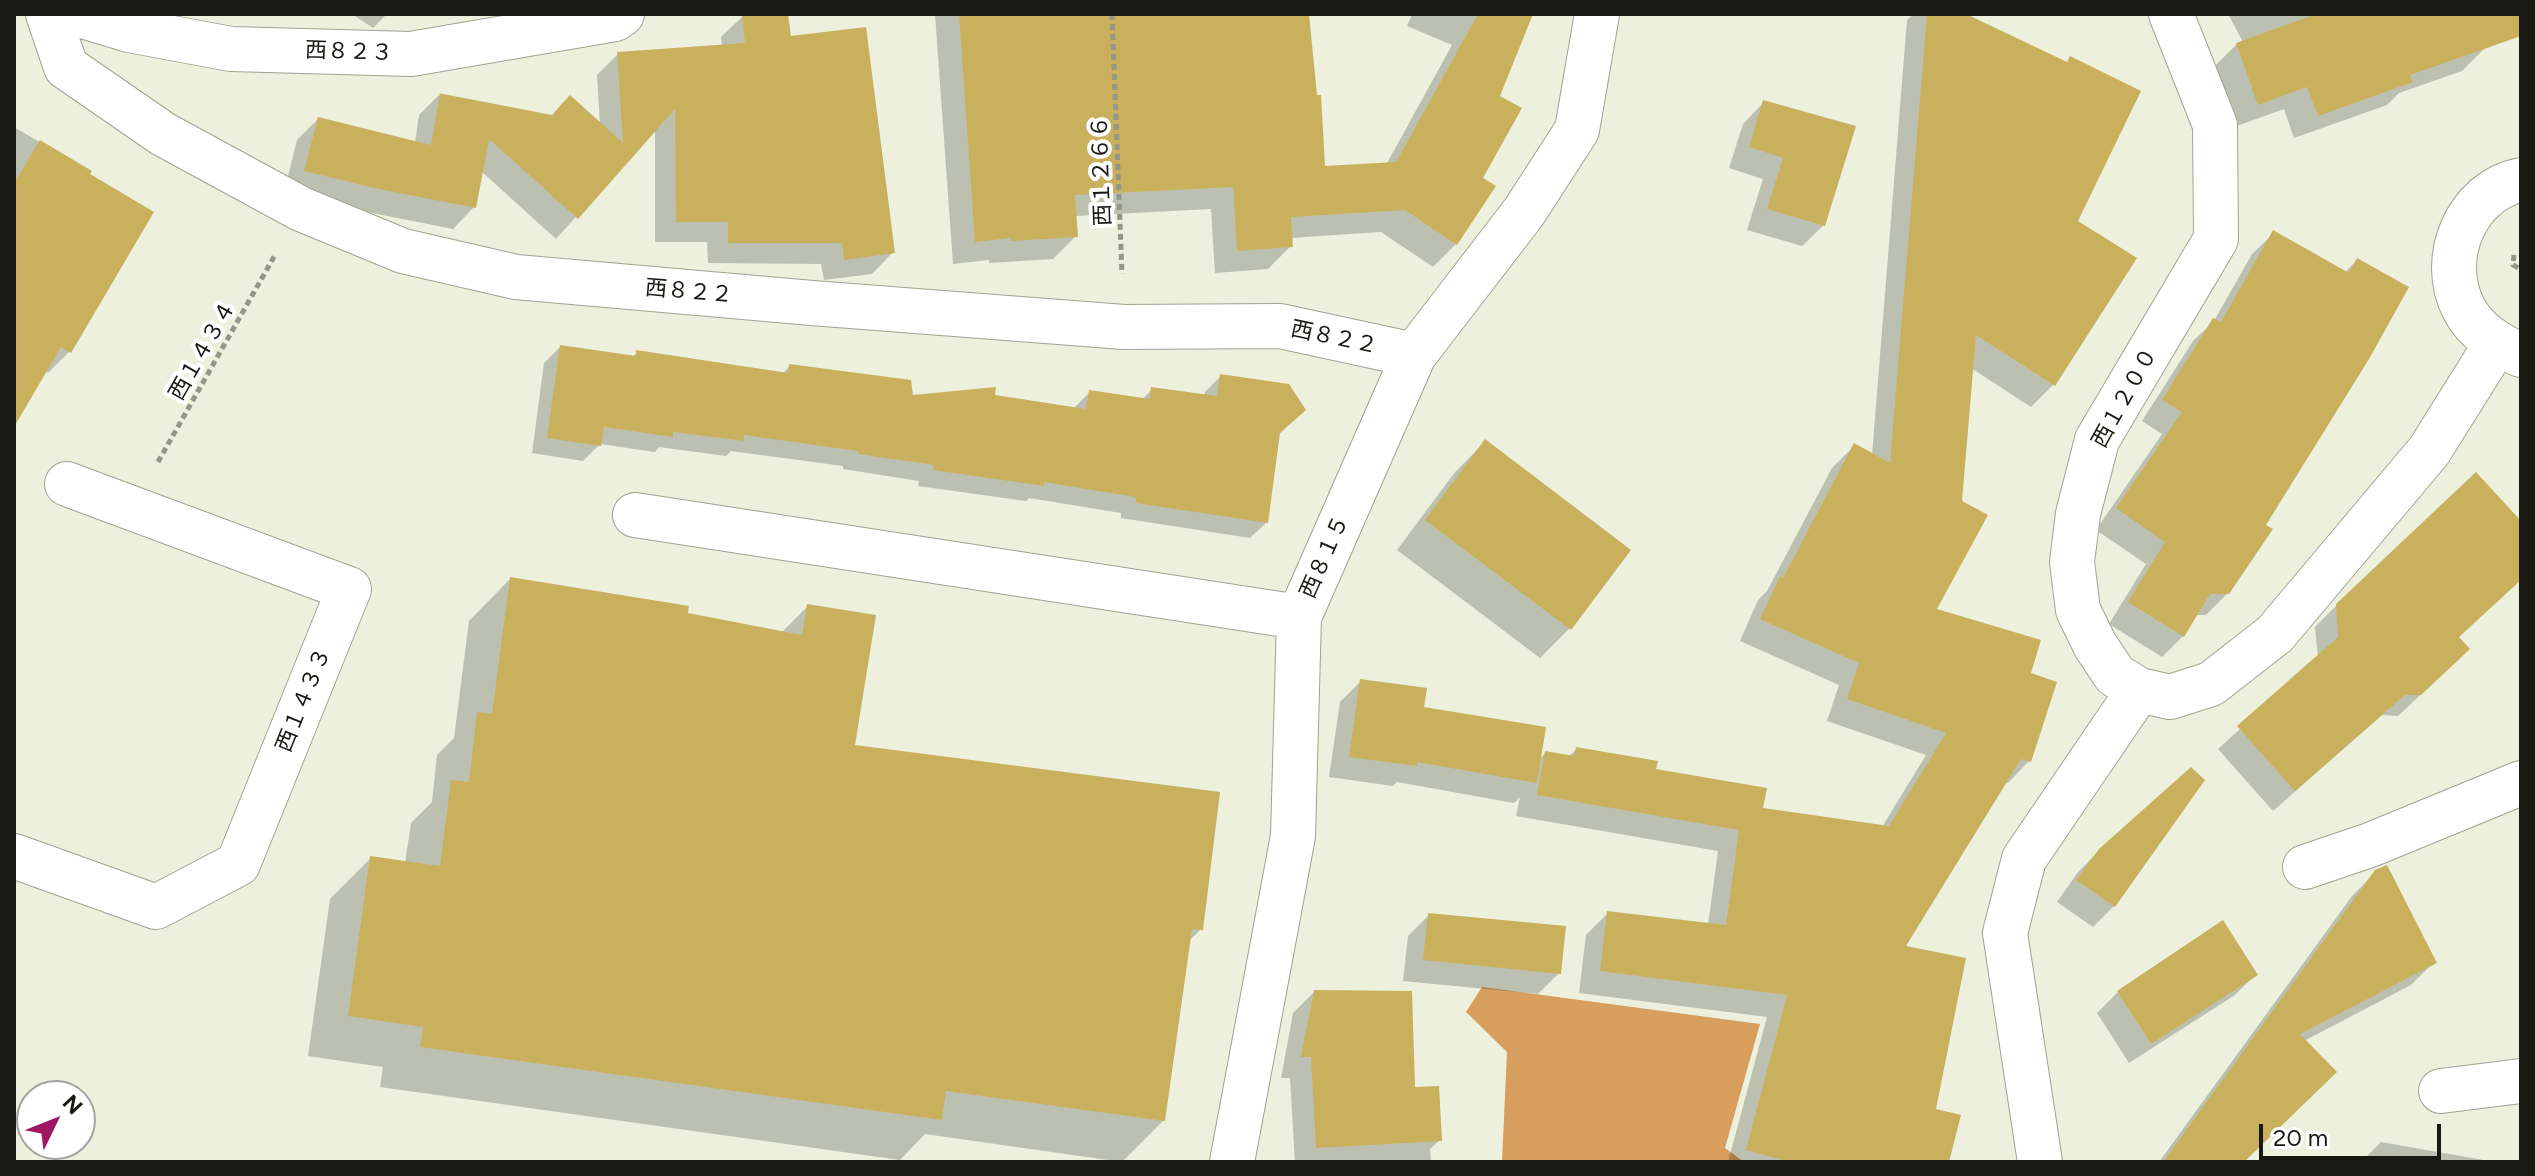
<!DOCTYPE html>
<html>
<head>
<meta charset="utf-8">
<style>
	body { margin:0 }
	#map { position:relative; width:2535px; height:1176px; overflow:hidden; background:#ecf0dd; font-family:Figtree,sans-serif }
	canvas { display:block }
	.frame { position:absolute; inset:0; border:16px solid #171912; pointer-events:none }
	.north { position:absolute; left:16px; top:1080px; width:80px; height:80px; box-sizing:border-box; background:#fff; border:2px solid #a2a3a0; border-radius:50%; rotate:47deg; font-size:22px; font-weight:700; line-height:32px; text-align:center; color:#171912 }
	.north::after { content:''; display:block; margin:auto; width:28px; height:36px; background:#9f1663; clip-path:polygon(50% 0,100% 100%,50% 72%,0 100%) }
	.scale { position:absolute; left:2259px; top:1124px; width:182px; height:36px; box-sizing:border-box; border:4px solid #171912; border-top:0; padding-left:10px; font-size:24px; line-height:28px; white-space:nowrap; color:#171912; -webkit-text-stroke:6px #fff; paint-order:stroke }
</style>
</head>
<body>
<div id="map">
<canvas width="2535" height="1176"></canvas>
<div class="frame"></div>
<div class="north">N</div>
<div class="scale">20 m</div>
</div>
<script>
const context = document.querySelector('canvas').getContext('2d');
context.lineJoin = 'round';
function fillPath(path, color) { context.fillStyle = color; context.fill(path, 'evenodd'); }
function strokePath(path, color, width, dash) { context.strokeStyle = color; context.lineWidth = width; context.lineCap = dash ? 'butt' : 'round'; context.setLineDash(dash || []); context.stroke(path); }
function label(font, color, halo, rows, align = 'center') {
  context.font = font + ' Figtree,"Noto Sans JP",sans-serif'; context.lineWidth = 8; context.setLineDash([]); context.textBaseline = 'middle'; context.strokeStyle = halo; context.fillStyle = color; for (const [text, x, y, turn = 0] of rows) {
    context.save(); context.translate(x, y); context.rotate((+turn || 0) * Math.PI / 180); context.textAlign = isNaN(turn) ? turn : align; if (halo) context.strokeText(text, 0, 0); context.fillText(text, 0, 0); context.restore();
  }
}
const forest = new Path2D(`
	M1482,987L1760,1024L1725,1148L1744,1162H1502L1507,1052L1466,1012Z`);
const shadow = new Path2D(`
	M352,14H387L373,28Z
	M760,14H786L789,38L893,252L872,274L824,280L821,264L708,263L707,242H655V129L556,239L481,171L474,207L453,229L352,209L284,192L297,140L318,119L415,143L419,115L439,95L600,125L597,75L618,54L722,47L721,37L743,16Z
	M935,14H1307L1323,186L1386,165L1452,45L1407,26L1412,14H1531L1497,97L1481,179L1456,244L1433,267L1381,232L1290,238L1291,246L1268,269L1215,273L1211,209L1075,216L1076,236L1053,259L989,263V260L953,264Z
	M1914,14H1961L2076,222L2134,259L2053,385L2031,407L1971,368L1935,610L2028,674L2029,761L2008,783L2005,782L1903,947L1933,1110L1947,1162H1728L1767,1017L1579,993L1586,935L1608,913L1708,925L1718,851L1516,816L1520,797L1514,803L1397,782L1393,786L1329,777L1340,702L1361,681L1539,760L1545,753L1568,757L1577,749L1654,771L1761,810L1882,827L1926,755L1827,721L1839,685L1740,641L1758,600L1767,591L1832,468L1854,446L1872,455L1907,20Z
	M2228,14H2499L2486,47L2462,71L2399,93L2387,105L2294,138L2284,109L2234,127L2213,68L2237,44L2243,42Z
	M1764,102L1824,225L1802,246L1747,230L1763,179L1729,168L1743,124Z
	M14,127L89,171L69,352L48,373L45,371L14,423Z
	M2274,233L2344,273L2357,260L2264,525L2228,593L2206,615H2195L2183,636L2162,657L2109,624L2146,564L2096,530L2162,434L2142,421L2193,341L2214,321L2252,254Z
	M560,347L632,357L637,353L782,374L790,366L911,397H993L1073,409L1090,392L1142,400L1152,389L1204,396L1205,392L1221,376L1304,410L1278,435L1267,522L1250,538L1121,518V513L1029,498L1026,501L918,486L919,481L843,469V466L731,451L726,456L659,447L655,452L600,444L583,461L532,453L544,363Z
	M1485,442L1570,628L1540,658L1397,550L1455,472Z
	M2521,524V578L2457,638L2447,670L2398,716L2382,715L2273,811L2218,749L2318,658L2315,627L2337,605Z
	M510,579L781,633L808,606L853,746L1201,929L1188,942L1164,1120L1122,1162L925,1134L900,1160L380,1087L383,1067L308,1056L330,899L371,858L405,863L411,823L432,802L437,755L454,738L469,621Z
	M2100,850L2114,906L2093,927L2057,902L2078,872Z
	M2376,872L2434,962L2411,985L2304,1041L2242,1162H2159L2352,896Z
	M1429,915L1559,973L1538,994L1403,981L1408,936Z
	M2256,974L2235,995L2129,1063L2097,1013L2118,992Z
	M1314,992L1440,1140L1430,1149L1431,1162H1295L1290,1078H1281L1293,1013Z
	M2381,1142L2495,1162H2361Z`);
const building = new Path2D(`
	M742,14H788L791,36L866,27L895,253L844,260L842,243H728V222H676L675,109L578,219L489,139L476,208L374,188L304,171L318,117L431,145L440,94L438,93L552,115L570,95L623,143L617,52L745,43Z
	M959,14H1309L1317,95H1321L1325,166L1396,162L1478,14H1533L1500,96L1522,108L1483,178L1496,186L1457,245L1405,210L1291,217L1293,247L1237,251L1233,187L1075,195L1078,237L1011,241V238L975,242Z
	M1927,14H1966L2067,62L2070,56L2141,91L2078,221L2137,258L2055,386L1976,335L1962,501L1988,515L1937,609L2041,640L2031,673L2057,682L2031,762L2021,759L1906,946L1966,958L1936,1109L1961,1115L1949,1162H1790L1746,1150L1787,995L1600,971L1607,911L1726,925L1739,830L1537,795L1545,751L1574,756L1576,747L1658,761L1656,769L1767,788L1763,808L1889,826L1946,733L1847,699L1859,663L1760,619L1780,576L1783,578L1854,443L1890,463Z
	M2316,14H2521V36L2410,75L2413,82L2318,116L2307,87L2258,105L2236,43Z
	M1763,100L1856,126L1825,226L1767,209L1783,158L1749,147Z
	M40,140L92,171L90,174L154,212L71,353L61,347L14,427V183Z
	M2273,230L2349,273L2357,258L2409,287L2369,359L2266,525L2273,529L2229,594H2210L2184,637L2128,602L2165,542L2116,508L2182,412L2162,400L2213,318L2221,322Z
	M560,345L636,356V350L788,373L789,364L911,380L913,395L996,387L995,395L1086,409L1089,390L1150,399L1151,387L1217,396L1220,374L1289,384L1306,410L1280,433L1268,523L1136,503V497L1044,482V486L933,470L934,465L858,454V451L744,435V441L673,432V437L604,427L601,446L547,438Z
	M1485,439L1631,550L1571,630L1425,520Z
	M2476,472L2521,521V580L2459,637L2470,649L2421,695H2405L2295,791L2237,726L2338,637L2336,604Z
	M510,577L689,606L688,613L802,635L807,604L876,615L855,745L1220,792L1203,930L1192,929L1165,1121L946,1091L942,1120L420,1047L423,1027L348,1016L370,856L440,866L451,780L469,782L477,712L492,714Z
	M1360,679L1427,688L1424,707L1546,727L1537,783L1417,762V766L1349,757Z
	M2191,767L2205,780L2115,907L2076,880L2099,849Z
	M2387,865L2437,963L2300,1034L2337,1072L2244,1162H2163L2375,870Z
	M1428,913L1566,926L1561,974L1423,960Z
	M2223,920L2258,975L2151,1044L2117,991Z
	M1314,990L1412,991L1415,1087L1439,1086L1442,1141L1316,1148L1311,1057H1301Z`);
const path = new Path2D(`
	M1112,14L1122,274
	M2514,255L2513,265L2521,269
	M158,462L275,255`);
const minor = new Path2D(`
	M48,14L66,67L163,134L301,209L403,251L516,277L812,303L1124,327L1280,326L1414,355
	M76,14L129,30L231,49L411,54L615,19L622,14
	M2171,14L2215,125L2216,239L2097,440L2078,514L2072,562L2078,610L2095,645L2115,675L2139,690L2170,697L2211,684L2275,634L2429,451L2496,344
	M2521,180C2465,191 2438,260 2464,309C2476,332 2498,345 2521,355
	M635,515L1299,617
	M14,856L156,907L238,864L349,589L67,484
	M2305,867L2370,845L2521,783
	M2441,1091L2521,1081
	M1232,1162L1293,836L1299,617L1414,355L1524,212L1577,130L1597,14
	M2040,1162L2005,933L2024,859L2139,690`);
const streetNames = [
	["西８２３",349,52,2],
	["西１２６６",1102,171,-92],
	["西８２２",689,292,5],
	["西８２２",1334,338,12],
	["西１４３４",203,351,-60],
	["西１２００",2125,398,-61],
	["西８１５",1325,557,-66],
	["西１４３３",304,700,-68]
];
fillPath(forest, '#d89e5d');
fillPath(shadow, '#0003');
fillPath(building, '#c9b05d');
strokePath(minor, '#9fa492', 46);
strokePath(path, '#939688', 5, [6, 4]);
strokePath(minor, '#fff', 44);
label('22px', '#171912', '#fff', streetNames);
</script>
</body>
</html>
